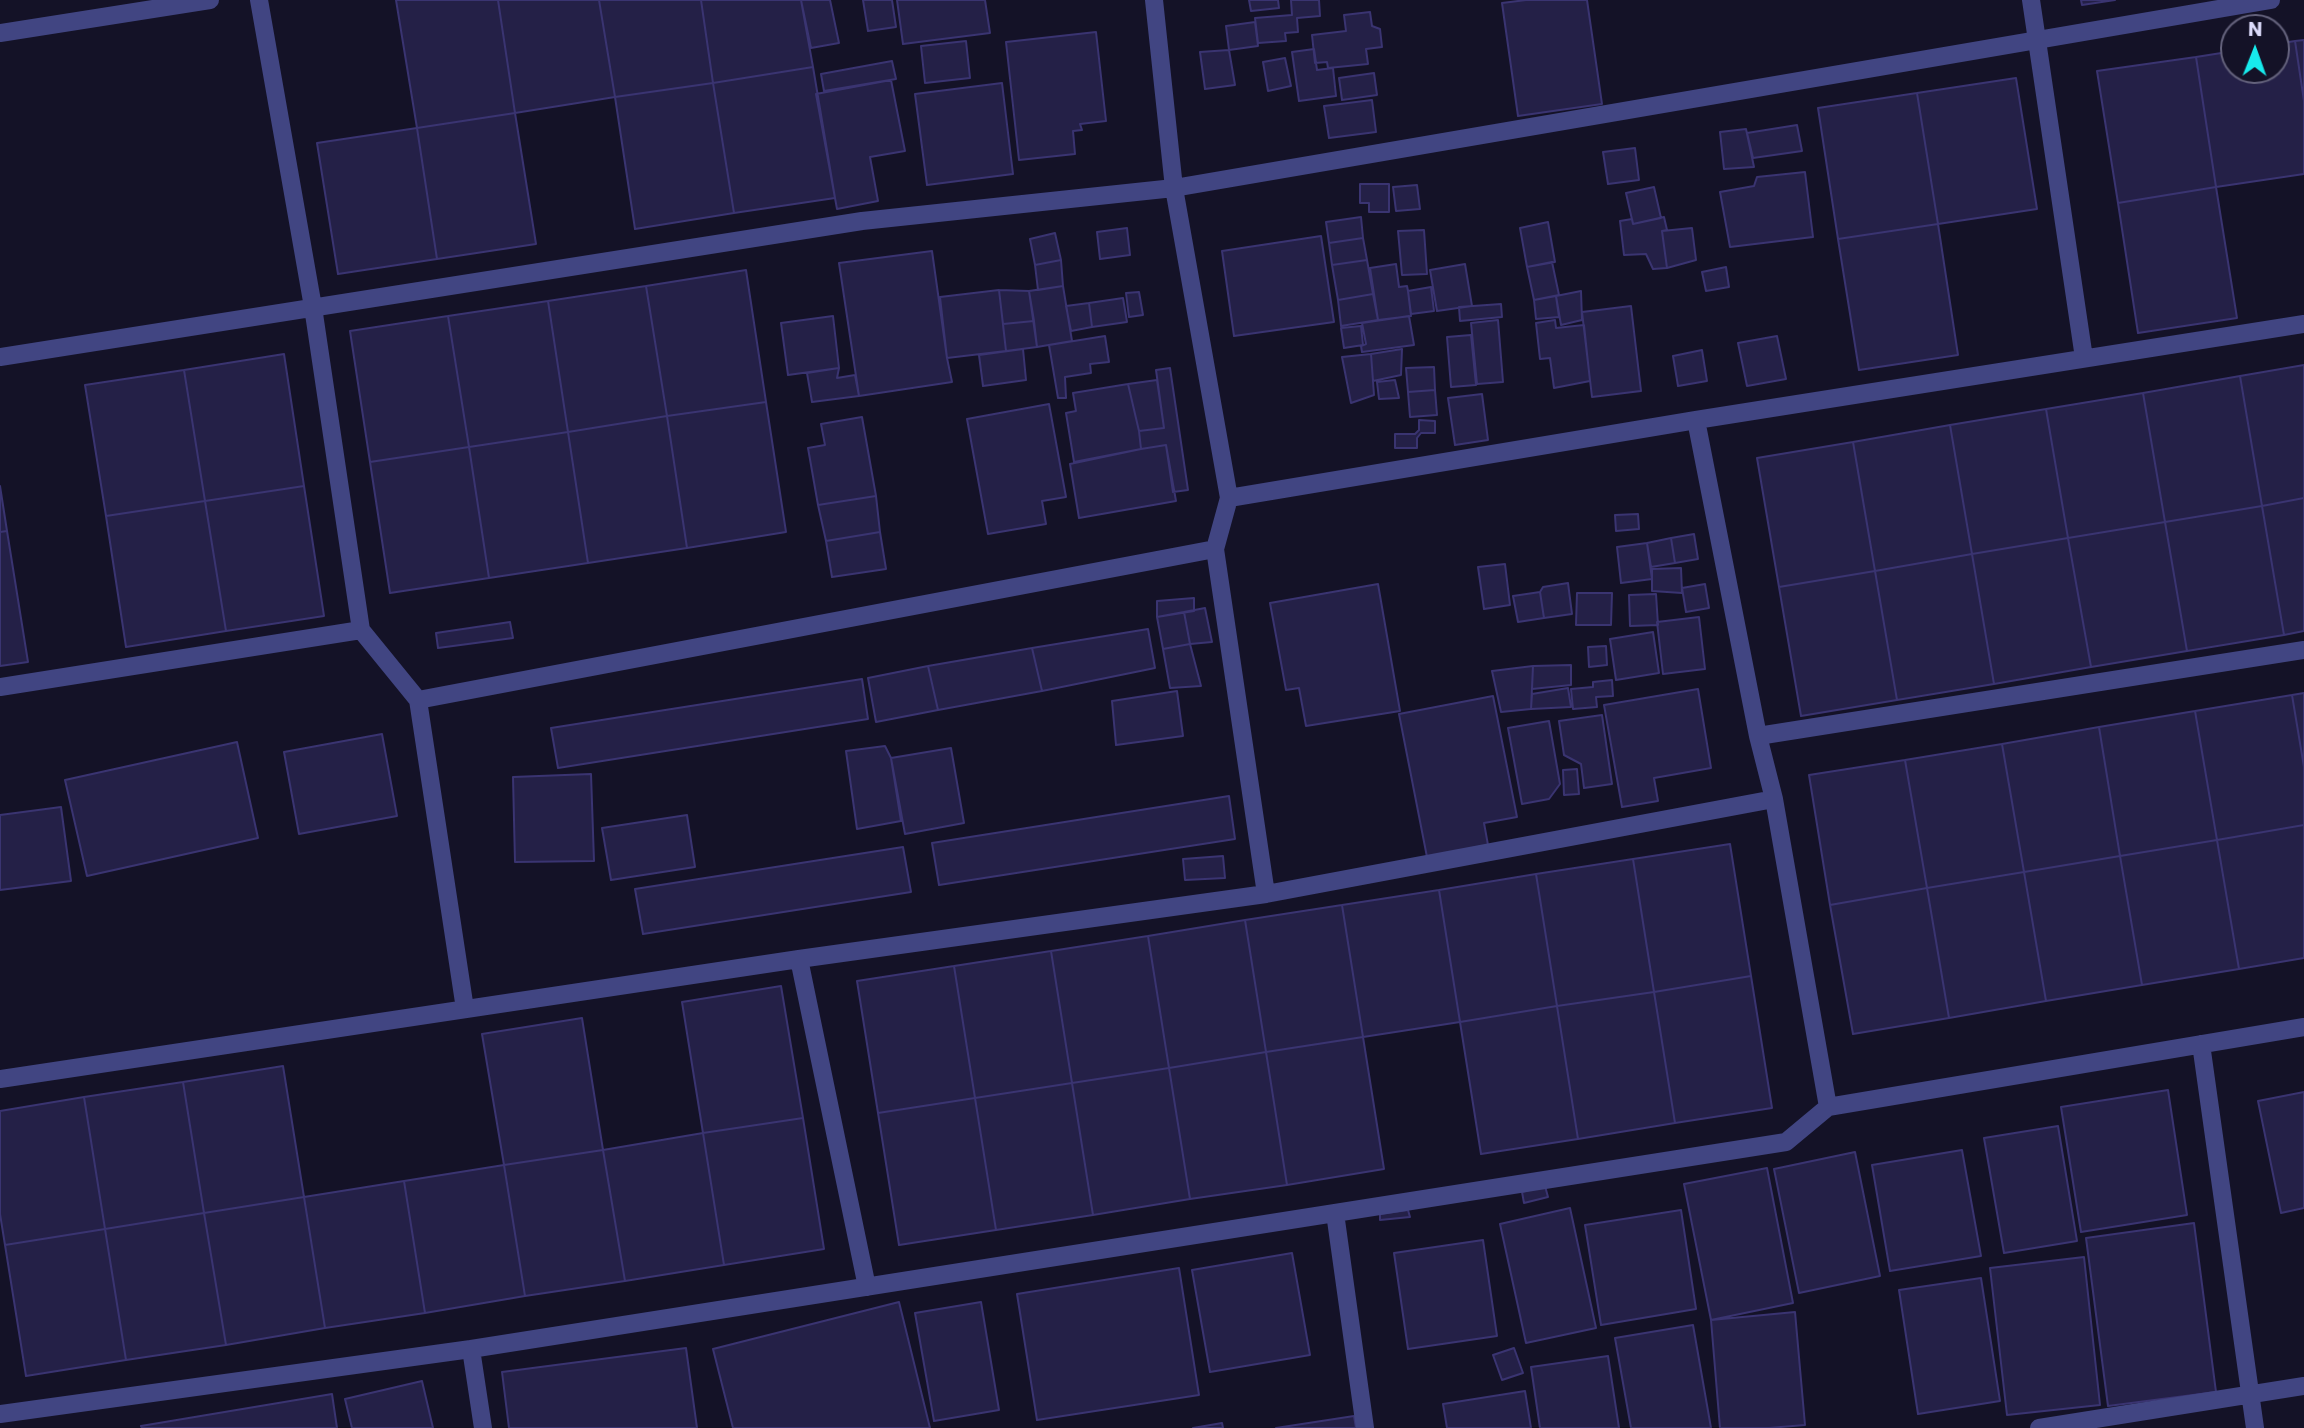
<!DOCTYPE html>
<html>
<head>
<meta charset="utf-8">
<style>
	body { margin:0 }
	#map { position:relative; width:2304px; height:1428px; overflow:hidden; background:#141227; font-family:Poppins,sans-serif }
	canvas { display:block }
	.north { position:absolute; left:2220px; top:14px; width:70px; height:70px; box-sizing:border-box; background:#141227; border:2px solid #64627c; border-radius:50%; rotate:1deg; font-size:19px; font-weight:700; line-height:28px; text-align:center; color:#dcdbfc }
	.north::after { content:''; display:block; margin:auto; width:24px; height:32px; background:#17eaec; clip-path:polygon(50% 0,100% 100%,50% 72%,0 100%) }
</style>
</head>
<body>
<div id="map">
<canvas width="2304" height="1428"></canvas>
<div class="north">N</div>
</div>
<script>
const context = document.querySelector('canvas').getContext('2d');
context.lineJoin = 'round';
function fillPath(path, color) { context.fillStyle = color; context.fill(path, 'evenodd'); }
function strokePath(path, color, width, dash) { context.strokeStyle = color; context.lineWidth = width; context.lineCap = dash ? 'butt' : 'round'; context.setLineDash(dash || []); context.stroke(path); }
const building = new Path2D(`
	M396,0H498L515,113L417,128Z
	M498,0H599L615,97L515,113Z
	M599,0H701L713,83L615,97Z
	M701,0H801L813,67L713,83Z
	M801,0H830L839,43L811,48Z
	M863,0H892L896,27L868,31Z
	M897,0H985L990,33L903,44Z
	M1249,0H1278L1279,8L1251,11Z
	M1291,0H1319L1320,16L1297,18L1298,32L1285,33L1286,41L1258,43L1255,18L1292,15Z
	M1526,0H1587L1602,104L1518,116L1502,3Z
	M2081,0H2115L2082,5Z
	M1370,12L1372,26L1380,29L1382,47L1366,49L1368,64L1328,68L1327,62L1315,63L1312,35L1346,31L1344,15Z
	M1255,22L1258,46L1229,50L1226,26Z
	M1096,32L1106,121L1080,124L1082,130L1073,131L1075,154L1019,160L1006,42Z
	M2304,40V101L2295,41Z
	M966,41L970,78L925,83L921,46Z
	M2295,41L2304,101V174L2216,187L2196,57L2234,51V70H2276V44Z
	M1314,49L1317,70L1333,68L1336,96L1299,101L1292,52Z
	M1229,50L1235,85L1205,89L1200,52Z
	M2196,57L2216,187L2118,203L2097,71Z
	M1285,58L1291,86L1268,91L1263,62Z
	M892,61L896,79L824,91L821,74Z
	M813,67L835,198L734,213L713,83Z
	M1374,73L1377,95L1342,100L1339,78Z
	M2016,78L2037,209L1938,224L1917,93Z
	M891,80L905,151L870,157L878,201L837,209L816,94Z
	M713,83L734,213L635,229L615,97Z
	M1002,83L1013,174L927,185L915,94Z
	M1917,93L1938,224L1838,239L1818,108Z
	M1372,100L1376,132L1329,138L1324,106Z
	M515,113L536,244L437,259L417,128Z
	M1797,125L1802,151L1753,158L1747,133Z
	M417,128L437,259L338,274L317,143Z
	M1746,129L1754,167L1724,169L1720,132Z
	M1635,148L1639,180L1608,184L1603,152Z
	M1805,172L1813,237L1730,247L1720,192L1754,186L1757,177Z
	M1360,184H1389V212H1369V203H1360Z
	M1417,185L1420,209L1396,211L1393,187Z
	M1654,187L1661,218L1633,224L1626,193Z
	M2216,187L2237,318L2138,333L2118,203Z
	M1361,217L1363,238L1329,243L1326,222Z
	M1664,217L1667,230L1662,231L1667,268L1653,269L1646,254L1624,255L1620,221L1632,219L1633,224Z
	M1548,222L1555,262L1527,267L1520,228Z
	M1938,224L1958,355L1859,370L1838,239Z
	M1127,228L1130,255L1100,259L1097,232Z
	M1692,228L1696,260L1667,268L1662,231Z
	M1424,230L1427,274L1402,275L1398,231Z
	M1055,233L1061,260L1035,265L1030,239Z
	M1321,236L1334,322L1234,336L1222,251Z
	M1363,238L1367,260L1332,265L1329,243Z
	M932,251L947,358L952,382L859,396L839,263Z
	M1061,260L1063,286L1038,290L1035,265Z
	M1367,260L1373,294L1338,300L1332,265Z
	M1552,262L1559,295L1534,300L1527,267Z
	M1396,264L1399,287L1407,286L1408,291L1411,316L1378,320L1370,268Z
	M1465,264L1472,306L1437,311L1430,270Z
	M1726,267L1729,287L1706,291L1702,272Z
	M746,270L766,402L667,416L646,286Z
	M646,286L667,416L568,432L548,301Z
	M1063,286L1072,341L1037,347L1029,291Z
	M1431,287L1434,311L1411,314L1408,291Z
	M999,290L1006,351L947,358L940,297Z
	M999,290L1029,291L1034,321L1003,324Z
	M1581,291L1582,320L1561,325L1556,296Z
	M1139,292L1143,315L1129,317L1126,293Z
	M1373,294L1378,320L1341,326L1338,300Z
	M1556,296L1559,317L1536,319L1534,300Z
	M1123,298L1127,322L1092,327L1089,303Z
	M548,301L568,432L469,447L448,316Z
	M1089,303L1092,327L1071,331L1066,306Z
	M1501,304L1502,317L1460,321L1459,307Z
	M1631,306L1641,391L1592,397L1582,312Z
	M448,316L469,447L370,462L350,331Z
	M833,316L839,368L788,375L781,323Z
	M1409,316L1414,345L1362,352L1361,346L1366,344L1362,323Z
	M1498,320L1503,382L1477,384L1471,323Z
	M1555,320L1556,328L1584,325L1590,381L1554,388L1550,358L1540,359L1536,323Z
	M1034,321L1037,347L1006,351L1003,324Z
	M1361,326L1363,345L1344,348L1341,328Z
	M1471,335L1476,385L1451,387L1447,337Z
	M1105,336L1109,362L1090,364L1091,373L1065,377L1066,398H1058L1049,345Z
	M1777,336L1786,379L1747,386L1738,343Z
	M1023,349L1026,380L983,386L979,355Z
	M1402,349L1401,375L1373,381L1371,354Z
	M1702,350L1707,381L1678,386L1673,356Z
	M284,354L304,486L205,501L184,370Z
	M1371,354L1374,395L1351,403L1342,357Z
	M2304,365V498L2262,506L2240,376Z
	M1434,367L1435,390L1408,392L1406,368Z
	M839,368L837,378L855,375L859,396L812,402L807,373Z
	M1170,368L1188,490L1173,492L1166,445L1141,449L1139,431L1164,428L1156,370Z
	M184,370L205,501L106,516L85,385Z
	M2240,376L2262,506L2165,522L2143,393Z
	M1157,380L1164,428L1139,431L1128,384Z
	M1395,380L1399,398L1379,399L1377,382Z
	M1128,384L1139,431L1141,449L1074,462L1066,413L1076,411L1073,393Z
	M1435,390L1437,415L1410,417L1408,392Z
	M2143,393L2165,522L2068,538L2046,409Z
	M1482,394L1488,440L1455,445L1448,398Z
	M766,402L786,532L687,548L667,416Z
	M1049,404L1066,497L1042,501L1046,524L988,534L967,419Z
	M2046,409L2068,538L1972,554L1950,425Z
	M667,416L687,548L588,563L568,432Z
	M862,417L876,496L818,505L808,448L825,445L821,424Z
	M1419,420L1435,421V433H1421L1417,438V448H1395V434H1415L1419,430Z
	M1950,425L1972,554L1875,571L1853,442Z
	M568,432L588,563L489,578L469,447Z
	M1853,442L1875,571L1779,587L1757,458Z
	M1166,445L1176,501L1079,518L1070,464L1141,449Z
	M469,447L489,578L390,593L370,462Z
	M0,486L7,531L0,532Z
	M304,486L324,616L226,631L205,501Z
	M876,496L880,532L826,541L818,505Z
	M2304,498V631L2284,635L2262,506Z
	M205,501L226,631L126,647L106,516Z
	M2262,506L2284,635L2187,651L2165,522Z
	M1638,514L1639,529L1616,531L1615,515Z
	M2165,522L2187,651L2091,667L2068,538Z
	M7,531L28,662L0,666V532Z
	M880,532L886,569L832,577L826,541Z
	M1694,534L1698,559L1675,563L1671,538Z
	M1671,538L1675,563L1651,567L1647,543Z
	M2068,538L2091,667L1994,684L1972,554Z
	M1647,543L1652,579L1621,583L1617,547Z
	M1972,554L1994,684L1897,700L1875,571Z
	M1505,564L1510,605L1484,609L1478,567Z
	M1681,568L1682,593L1652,591V569Z
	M1875,571L1897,700L1801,716L1779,587Z
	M1568,583L1572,614L1544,618L1540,592L1543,587Z
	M1378,584L1400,711L1306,726L1299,688L1286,690L1270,603Z
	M1705,584L1709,608L1686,612L1682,588Z
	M1540,592L1544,618L1518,622L1513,596Z
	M1577,593H1612L1611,625H1576Z
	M1656,594L1658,625L1630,626L1629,595Z
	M1194,598V611L1157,617V601Z
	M1205,608L1212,642L1190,644L1184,612Z
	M1184,612L1190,644L1163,649L1157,617Z
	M1699,617L1705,669L1663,674L1657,622Z
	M510,622L513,638L438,648L436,633Z
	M1148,629L1155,668L1042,691L1032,648Z
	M1653,632L1659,673L1616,680L1610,639Z
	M1190,644L1201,686L1170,688L1163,649Z
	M1606,646L1607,665L1589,667L1588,647Z
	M1032,648L1042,691L938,710L928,666Z
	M1571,665V685L1532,689L1533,666Z
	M928,666L938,710L876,722L868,678Z
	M1533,666L1531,709L1501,712L1492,671Z
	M862,679L868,719L558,768L551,728Z
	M1612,680L1613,696L1596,697L1597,707L1573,709L1571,689L1593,687V682Z
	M1568,688L1571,707L1531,709L1532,694Z
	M1698,689L1711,768L1654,778L1658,801L1622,807L1604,705Z
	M1177,691L1183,736L1116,745L1112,701Z
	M2304,693V767L2292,695Z
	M2292,695L2304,767V825L2217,840L2195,711Z
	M1493,696L1517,817L1484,823L1488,845L1427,857L1399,714Z
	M2195,711L2217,840L2120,856L2099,727Z
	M1602,715L1612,784L1584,788L1581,764L1564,755L1559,721Z
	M1549,721L1560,784L1549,799L1522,804L1508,728Z
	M2099,727L2120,856L2024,872L2002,744Z
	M382,734L397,816L299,834L284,752Z
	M237,742L258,838L87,876L65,780Z
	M2002,744L2024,872L1927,888L1905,760Z
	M885,746L891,758L901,821L857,829L846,751Z
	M951,748L964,823L905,834L891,758Z
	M1905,760L1927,888L1830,905L1809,775Z
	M1577,769L1579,794L1564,795L1563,770Z
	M591,774L594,861L515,862L513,777Z
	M1229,796L1235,839L939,885L932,843Z
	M61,807L71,881L0,890V815Z
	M687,815L695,867L611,880L602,828Z
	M2304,825V958L2239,969L2217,840Z
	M2217,840L2239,969L2142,985L2120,856Z
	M1730,844L1751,976L1654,992L1633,859Z
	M903,847L911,892L643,934L635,889Z
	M1223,856L1225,878L1185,880L1183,859Z
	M2120,856L2142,985L2046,1001L2024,872Z
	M1633,859L1654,992L1557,1006L1536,874Z
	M2024,872L2046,1001L1949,1018L1927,888Z
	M1536,874L1557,1006L1460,1022L1439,890Z
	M1927,888L1949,1018L1853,1034L1830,905Z
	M1439,890L1460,1022L1363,1037L1342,905Z
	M1342,905L1363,1037L1266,1052L1245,920Z
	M1245,920L1266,1052L1169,1068L1148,936Z
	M1148,936L1169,1068L1072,1083L1051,951Z
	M1051,951L1072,1083L975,1098L954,966Z
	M954,966L975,1098L878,1113L857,981Z
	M1751,976L1772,1108L1675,1123L1654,992Z
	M781,986L803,1118L703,1133L682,1002Z
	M1654,992L1675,1123L1578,1139L1557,1006Z
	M1557,1006L1578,1139L1481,1154L1460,1022Z
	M582,1018L603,1150L504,1165L482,1034Z
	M1363,1037L1384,1169L1287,1185L1266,1052Z
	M1266,1052L1287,1185L1190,1199L1169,1068Z
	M283,1066L304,1197L204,1213L183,1082Z
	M1169,1068L1190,1199L1093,1215L1072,1083Z
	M183,1082L204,1213L105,1229L84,1097Z
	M1072,1083L1093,1215L996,1230L975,1098Z
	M2168,1090L2187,1215L2081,1232L2061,1107Z
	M2304,1092V1208L2281,1213L2258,1101Z
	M84,1097L105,1229L5,1245L0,1214V1111Z
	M975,1098L996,1230L899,1245L878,1113Z
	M803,1118L824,1249L724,1265L703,1133Z
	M2058,1126L2077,1241L2004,1253L1984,1138Z
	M703,1133L724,1265L625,1281L603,1150Z
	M603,1150L625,1281L525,1296L504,1165Z
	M1962,1150L1981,1256L1890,1271L1872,1165Z
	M1855,1152L1880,1276L1799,1293L1774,1169Z
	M504,1165L525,1296L425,1313L404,1181Z
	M1767,1168L1793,1303L1711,1320L1684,1184Z
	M404,1181L425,1313L325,1328L304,1197Z
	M1545,1186L1548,1197L1524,1203L1522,1192Z
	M304,1197L325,1328L226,1345L204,1213Z
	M1570,1208L1596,1328L1526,1343L1500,1224Z
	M1408,1210L1410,1217L1380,1220V1214Z
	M1681,1210L1696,1309L1601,1325L1585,1225Z
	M204,1213L226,1345L126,1360L105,1229Z
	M2194,1223L2216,1392L2108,1406L2086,1238Z
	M105,1229L126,1360L26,1376L5,1245Z
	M1483,1240L1497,1336L1408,1349L1394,1253Z
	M1292,1253L1310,1355L1210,1372L1192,1270Z
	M2084,1257L2100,1405L2007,1415L1990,1268Z
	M1179,1268L1199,1395L1037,1420L1017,1294Z
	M1981,1278L2000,1401L1918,1414L1899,1290Z
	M899,1302L930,1428H733L713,1349Z
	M981,1302L999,1410L934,1421L915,1313Z
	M1795,1312L1805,1425L1769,1428H1720L1711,1320Z
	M1693,1325L1711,1428H1631L1615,1338Z
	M686,1348L697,1428H509L502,1372Z
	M1514,1348L1523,1373L1502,1380L1493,1355Z
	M1608,1356L1619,1428H1540L1531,1367Z
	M422,1381L433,1428H352L345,1399Z
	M1525,1391L1531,1428H1447L1443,1404Z
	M332,1394L337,1428H142L141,1426Z
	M1354,1416L1356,1428H1276Z
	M1222,1423L1223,1428H1193Z`);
const minor = new Path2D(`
	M259,0L313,307L361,630
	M1154,0L1174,188L1229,498
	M2031,0L2084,358
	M0,33L210,0
	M0,357L862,221L1174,188L2271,0
	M1696,420L1758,736L1774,799L1828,1107
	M1215,549L1266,894
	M0,687L361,630L418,700L1215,549L1229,498L1696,420L2304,324
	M418,700L465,1009
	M1758,736L2304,650
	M799,959L867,1287
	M2201,1044L2255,1428
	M0,1079L799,959L1266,894L1774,799
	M1335,1213L1365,1428
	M471,1349L483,1428
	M0,1414L471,1349L1786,1142L1828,1107L2304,1027
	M2039,1428L2304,1386`);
fillPath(building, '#242047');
strokePath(building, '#3a3471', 2);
strokePath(minor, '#414582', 18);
</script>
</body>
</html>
